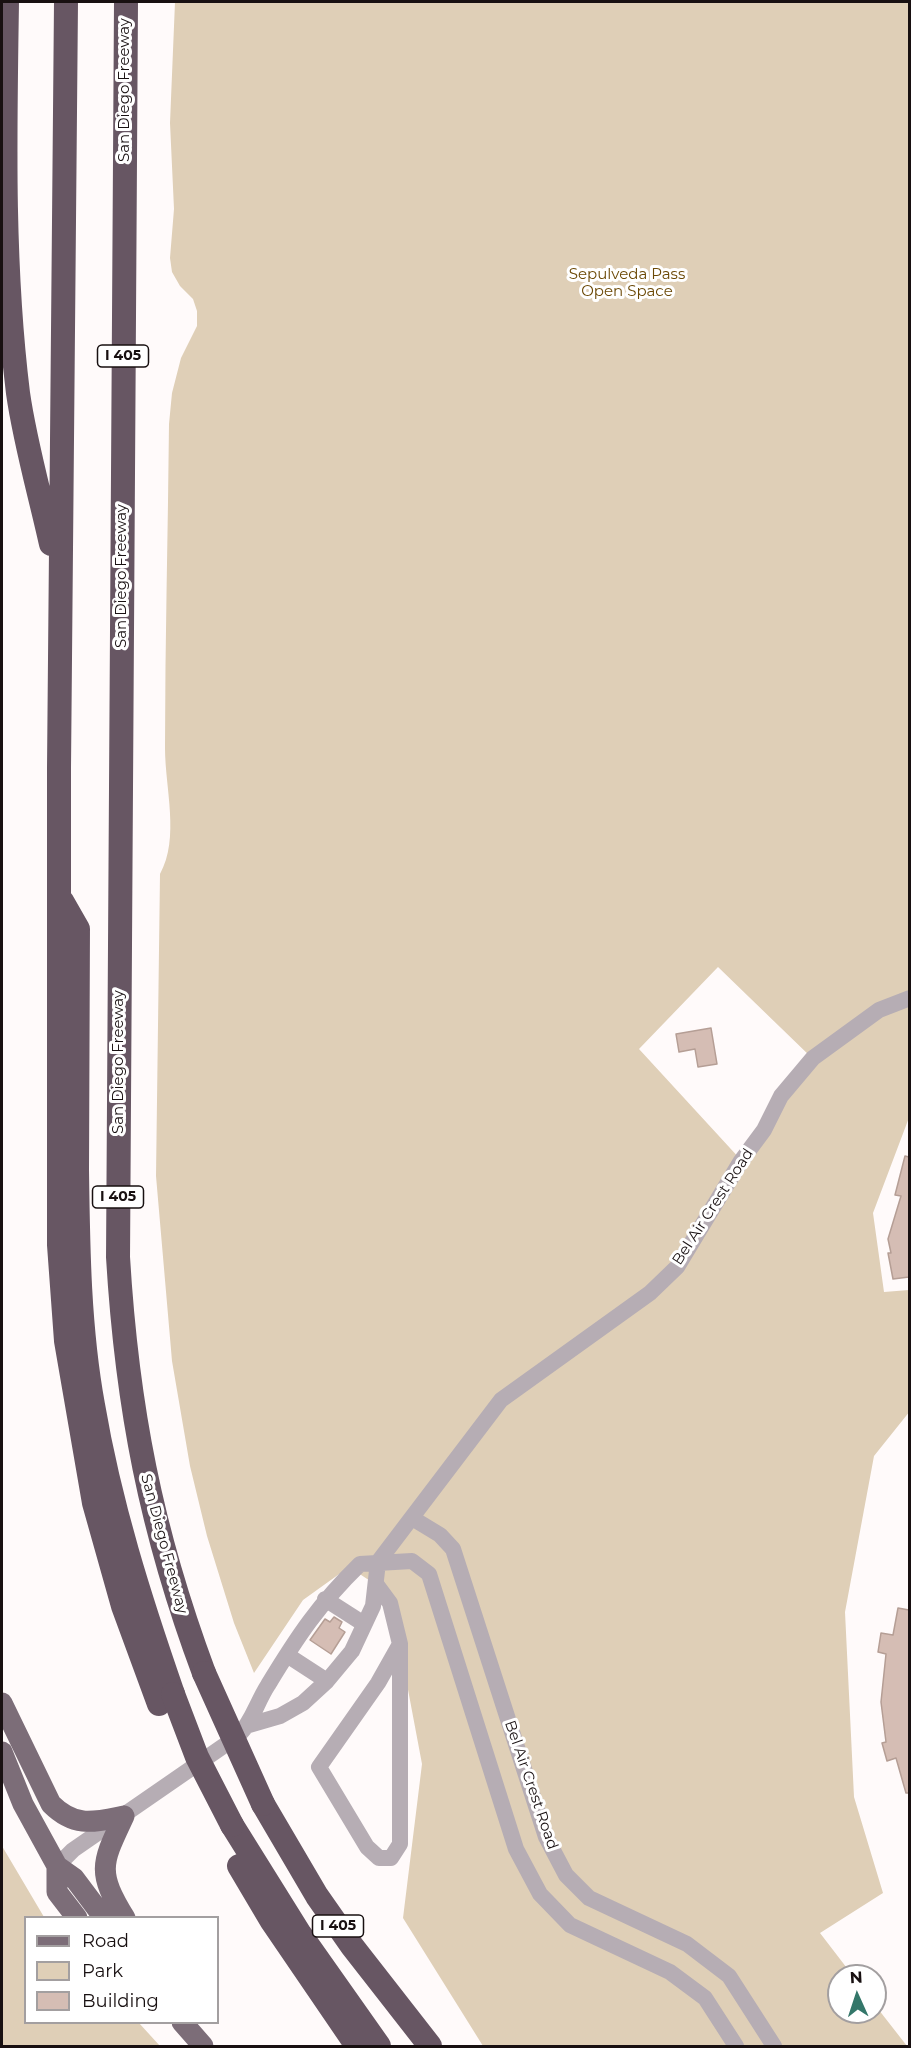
<!DOCTYPE html>
<html>
<head>
<meta charset="utf-8">
<style>
	body { margin:0 }
	#map { position:relative; width:911px; height:2048px; overflow:hidden; background:#fffafa; font-family:Montserrat,sans-serif }
	canvas { display:block }
	.frame { position:absolute; inset:0; border:3px solid #181011; pointer-events:none }
	.legend { position:absolute; left:24px; top:1916px; width:195px; height:108px; box-sizing:border-box; background:#fff; border:2px solid #a39fa0; margin:0; padding:8px 10px; list-style:none; font-size:18px; color:#181011 }
	.legend li { display:flex; align-items:center; gap:12px; height:30px }
	.legend b { width:30px; border:2px solid #a39fa0 }
	.north { position:absolute; left:827px; top:1964px; width:60px; height:60px; box-sizing:border-box; background:#fff; border:2px solid #a39fa0; border-radius:50%; rotate:357deg; font-size:16px; font-weight:700; line-height:24px; text-align:center; color:#181011 }
	.north::after { content:''; display:block; margin:auto; width:21px; height:27px; background:#34776a; clip-path:polygon(50% 0,100% 100%,50% 72%,0 100%) }
</style>
</head>
<body>
<div id="map">
<canvas width="911" height="2048"></canvas>
<div class="frame"></div>
<ul class="legend">
<li><b style="height:8px;background:#7c6d78"></b>Road</li>
<li><b style="height:16px;background:#dfcfb7"></b>Park</li>
<li><b style="height:16px;background:#d5bdb4"></b>Building</li>
</ul>
<div class="north">N</div>
</div>
<script>
const context = document.querySelector('canvas').getContext('2d');
context.lineJoin = 'round';
function fillPath(path, color) { context.fillStyle = color; context.fill(path, 'evenodd'); }
function strokePath(path, color, width, dash) { context.strokeStyle = color; context.lineWidth = width; context.lineCap = dash ? 'butt' : 'round'; context.setLineDash(dash || []); context.stroke(path); }
function label(font, color, halo, rows, align = 'center') {
  context.font = font + ' Montserrat,sans-serif'; context.lineWidth = 6; context.setLineDash([]); context.textBaseline = 'middle'; context.strokeStyle = halo; context.fillStyle = color; for (const [text, x, y, turn = 0] of rows) {
    context.save(); context.translate(x, y); context.rotate((+turn || 0) * Math.PI / 180); context.textAlign = isNaN(turn) ? turn : align; if (halo) context.strokeText(text, 0, 0); context.fillText(text, 0, 0); context.restore();
  }
}
const green = new Path2D(`
	M175,2H909L910,1115L873,1213L884,1292L909,1290L910,1411L874,1456L845,1612L854,1797L883,1893L820,1933L853,1976H839V2012H875V2005L907,2046H483L403,1918L422,1764L390,1594L349,1567L303,1600L254,1673L234,1623L207,1536L190,1466L172,1361L156,1176L160,874C180,838 165,788 165,748C165,640 168,532 169,424L172,393L181,358L197,326V311L193,299L180,286L172,272L170,258L174,209L170,123ZM718,967L812,1058L741,1160L639,1049Z
	M2,1846L44,1917L26,1918V2022L139,2023L160,2046H2Z`);
const building = new Path2D(`
	M711,1028L717,1064L698,1067L695,1049L679,1052L676,1034Z
	M905,1156L909,1157V1277L893,1279L888,1253H891L888,1239L901,1196L895,1195Z
	M898,1608L909,1610V1793H906L896,1758L887,1761L882,1743L886,1742L881,1702L886,1654L878,1652L881,1633L893,1635Z
	M334,1617L342,1622L339,1628L345,1632L331,1654L310,1640L325,1619L330,1622Z`);
const minor = new Path2D(`
	M412,1518L440,1535L453,1549L546,1837L566,1875L589,1898L687,1944L729,1976L774,2046
	M376,1584L390,1603L400,1644L378,1683L319,1767L367,1847L379,1858H391L400,1844V1644
	M325,1599L364,1624
	M287,1655L327,1681
	M249,1725L280,1716L303,1703L327,1681L352,1651L373,1606L378,1562L501,1400L650,1293L677,1267L741,1161L764,1130L781,1096L813,1058L879,1010L910,998
	M57,1866L73,1850L238,1736C252,1722 257,1702 268,1685C297,1637 319,1604 360,1564L412,1561L429,1574L516,1849L540,1894L570,1925L670,1972L705,1998L736,2046`);
const major = new Path2D(`
	M2,1703L51,1804C75,1828 94,1822 124,1816
	M2,1752L23,1804L57,1866L74,1878L104,1918
	M124,1816C102,1863 96,1871 125,1918
	M57,1866V1892L77,1918
	M182,2022L203,2046`);
const highway = new Path2D(`
	M7,2C5,132 2,263 18,393C25,443 40,494 51,544
	M66,2L59,767V1245L66,1341L94,1503L123,1606L159,1704
	M126,2L118,1257C127,1407 151,1531 204,1673
	M62,901L78,929C77,1009 77,1089 77,1170C78,1248 79,1328 93,1405C110,1505 140,1599 173,1694
	M263,1804L317,1896L352,1946L430,2046
	M232,1825L300,1934L379,2046
	M239,1866L271,1920L357,2046`);
const highwayBridge = new Path2D(`
	M204,1673L263,1804
	M173,1694L197,1757L232,1825`);
const shields = [
	[123,356,51],
	[118,1197,51],
	[338,1926,51]
];
const shieldNames = [
	["I 405",123,356],
	["I 405",118,1197],
	["I 405",338,1926]
];
const streetNames = [
	["San Diego Freeway",125,90,-90],
	["San Diego Freeway",122,576,-90],
	["San Diego Freeway",119,1062,-90],
	["Bel Air Crest Road",713,1207,-57],
	["San Diego Freeway",164,1544,75],
	["Bel Air Crest Road",531,1785,71]
];
const parkNames = [
	["Sepulveda Pass",627,275],
	["Open Space",627,292]
];
fillPath(green, '#dfcfb7');
fillPath(building, '#d5bdb4');
strokePath(building, '#b59e95', 1.5);
strokePath(minor, '#b6adb4', 16);
strokePath(major, '#7c6d78', 21);
strokePath(highway, '#675663', 24);
strokePath(highwayBridge, '#675663', 24);
for (const [x, y, w] of shields) { const box = new Path2D(); box.roundRect(x - w / 2, y - 11, w, 22, 4.5); context.fillStyle = '#fff'; context.fill(box); strokePath(box, '#181011', 1.5); }
label('bold 14px', '#181011', null, shieldNames);
label('15px', '#181011', '#fff', streetNames);
label('15px', '#6b4805', '#fff', parkNames);
</script>
</body>
</html>
